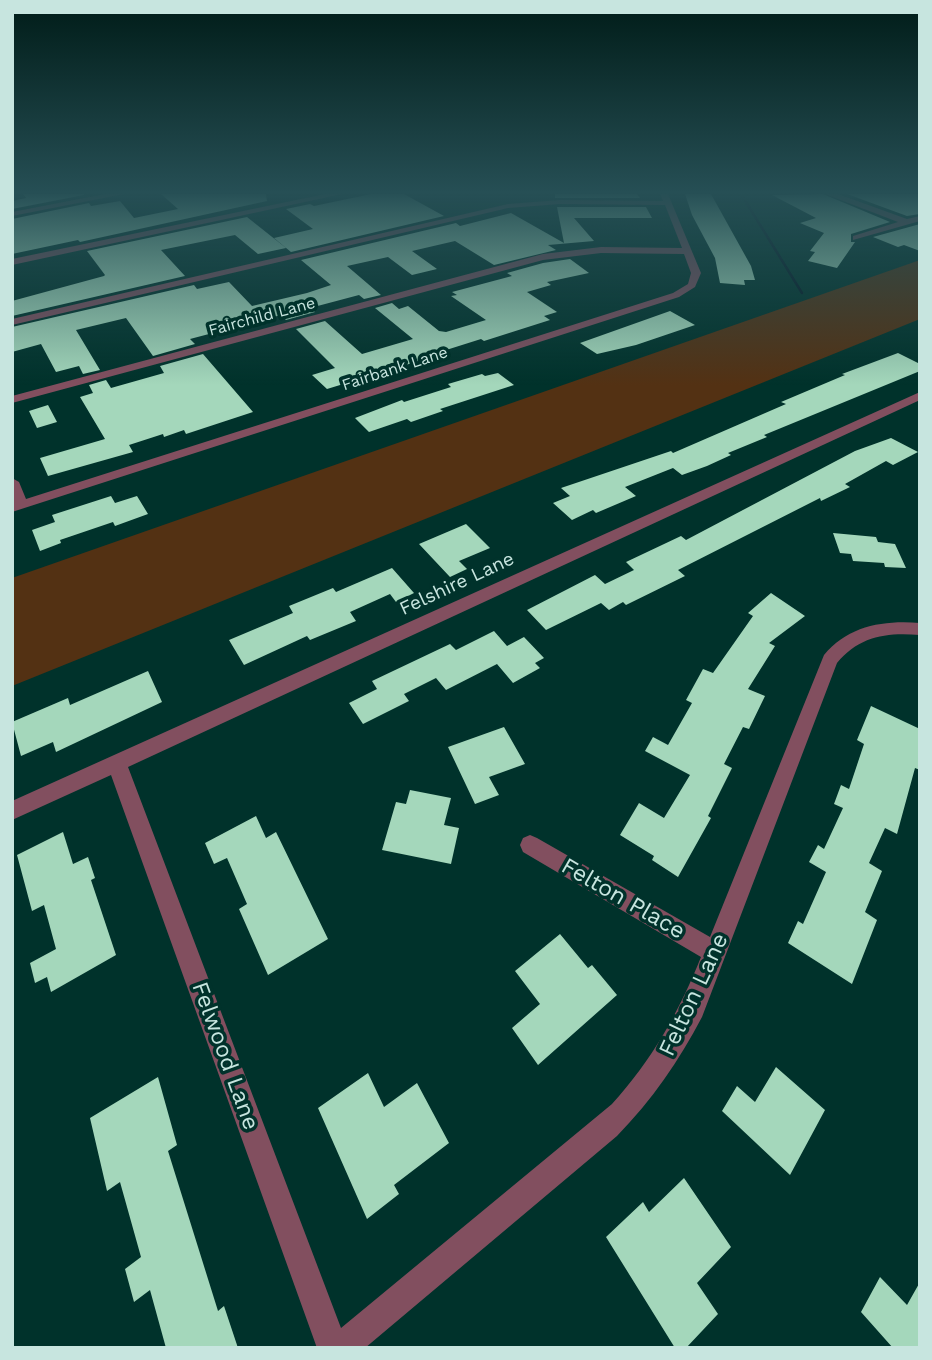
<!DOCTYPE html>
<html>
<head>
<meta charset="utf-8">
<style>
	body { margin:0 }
	#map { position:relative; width:932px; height:1360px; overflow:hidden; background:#00322b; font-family:"Work Sans",sans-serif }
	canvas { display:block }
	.frame { position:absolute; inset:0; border:14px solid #c7e5df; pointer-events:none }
</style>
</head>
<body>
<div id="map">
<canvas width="932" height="1360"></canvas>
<div class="frame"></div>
</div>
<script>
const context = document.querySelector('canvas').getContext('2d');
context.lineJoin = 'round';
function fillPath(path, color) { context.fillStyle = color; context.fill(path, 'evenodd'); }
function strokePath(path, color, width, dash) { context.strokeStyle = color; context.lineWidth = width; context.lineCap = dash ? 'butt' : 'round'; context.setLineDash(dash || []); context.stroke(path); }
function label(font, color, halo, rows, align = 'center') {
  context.font = font + ' "Work Sans",sans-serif'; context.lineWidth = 7; context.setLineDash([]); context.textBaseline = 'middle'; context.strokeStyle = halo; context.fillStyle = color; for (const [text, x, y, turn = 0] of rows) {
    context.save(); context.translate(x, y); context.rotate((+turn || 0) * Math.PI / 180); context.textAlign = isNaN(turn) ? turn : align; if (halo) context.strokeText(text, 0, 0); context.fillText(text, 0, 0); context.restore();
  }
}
const green = new Path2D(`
	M920,260V319L12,686V578Z`);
const stream = new Path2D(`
	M741,194L802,293`);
const building = new Path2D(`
	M23,194H84V195L12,209V201L26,198Z
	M161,194H266L267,201L80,242L78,240L12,254V219L89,203L91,206L120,201L134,218L178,209Z
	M371,194H404L444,216L291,252L274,238L313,229L286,209L310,204L314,206Z
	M555,194H637L640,198H555Z
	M685,194H711L751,266L755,280H744L745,285L720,283L715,258L692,215Z
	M823,194L890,222L851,234V242H855L837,268L808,261L815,252L810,251L824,233L800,223L816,218L772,195Z
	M847,194H920V214L907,216Z
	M557,207H646L652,218H574L594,241L548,245L556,250L494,265L455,241L412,251L437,269L412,275L388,257L347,266L381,295L364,299L359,295L310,308L315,312L286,320L281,315L190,339L195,344L153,356L126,318L76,330L100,370L83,374L79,366L56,372L41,344L12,352V327L194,285L197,289L229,282L252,306L307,293L331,285L301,260L456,223L460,226L511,213L564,243Z
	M247,217L286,248L258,254L235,235L161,250L185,276L12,316V301L104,276L105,275L87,251Z
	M920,224V251L904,245L898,247L873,237Z
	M570,259L589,273L547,282L551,285L527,292L557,312L544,316L550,320L484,341L481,339L443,351L445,353L327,389L312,375L335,368L296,329L325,321L362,354L413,339L375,308L392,303L399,309L408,306L439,331L446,332L486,320L451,296L457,295L452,292L512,276L507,273L543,263Z
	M670,311L695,325L636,345L597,354L580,343Z
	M898,353L920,364V371L764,435L767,437L728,453L731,455L707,466L682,475L673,468L625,487L636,496L596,513L593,510L572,520L553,503L570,496L561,488L671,451L673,453L786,404L781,402L845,375L842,374Z
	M203,354L253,412L186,434L184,430L164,437L163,434L129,445L133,452L48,476L40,458L105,439L80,397L93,393L89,385L106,380L111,388L164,373L160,366Z
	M498,373L514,385L440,409L443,411L411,422L407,419L369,432L355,418L402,400L404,402L451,387L448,384L482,374L485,376Z
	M48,405L57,422L37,428L29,411Z
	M891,438L918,452L893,465L886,461L845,484L850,487L821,501L820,498L678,570L685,576L626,605L623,602L609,610L601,603L546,630L527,610L595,575L605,584L634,570L626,562L681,536L686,540L855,451Z
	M111,496L115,503L137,496L148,514L115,526L113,522L60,540L61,543L40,551L32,530L55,522L52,515Z
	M466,524L490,548L459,561L467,569L450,577L419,544Z
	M833,533L876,537L878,542L895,544L906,568L885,567L884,563L853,561L851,554L840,553Z
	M392,568L414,593L396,602L390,594L350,612L356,621L310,640L307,636L244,665L229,640L293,613L289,606L333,588L336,592Z
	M771,593L805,616L769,643L775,646L748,689L765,696L749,729L743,727L724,764L732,768L708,816L711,818L678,877L652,860L654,856L620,835L639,803L664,818L690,775L645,751L653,737L668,745L692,703L686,700L703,669L713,673L753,616L748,613Z
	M494,631L507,646L524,637L544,658L535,663L540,668L513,683L497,664L446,690L436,678L404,694L409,701L363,724L349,703L377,689L372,681L450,644L456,650Z
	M148,671L162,702L56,752L53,742L21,756L12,722L68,698L70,705Z
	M871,706L920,729V770L915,768L897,834L885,828L869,863L882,871L865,912L877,920L852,984L788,943L798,921L803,924L826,872L809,862L818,845L824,849L843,808L834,804L841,785L849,789L864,744L857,740Z
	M504,727L525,764L489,777L499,795L475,804L448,747Z
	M410,790L451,798L444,825L459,828L451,864L382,850L396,802L406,804Z
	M256,816L266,838L276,832L328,939L268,975L239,909L247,904L227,858L214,864L205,843Z
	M63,832L73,864L88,857L95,878L91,880L116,955L51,992L47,977L35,983L30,963L56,949L44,905L32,911L17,855Z
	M560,934L588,968L592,965L617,995L538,1065L512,1028L540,1004L515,971Z
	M776,1067L825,1110L790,1175L722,1111L737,1086L755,1102Z
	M368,1073L384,1107L417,1083L449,1143L394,1185L399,1194L367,1219L318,1108Z
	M158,1077L177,1145L168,1151L218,1311L224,1306L238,1348H166L150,1290L134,1302L125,1269L141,1257L120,1182L107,1191L90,1118Z
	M684,1178L731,1247L697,1283L718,1314L686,1348H675L606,1237L643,1202L649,1212Z
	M880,1277L907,1305L920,1282V1348H893L861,1312Z`);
const minor = new Path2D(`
	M105,194H124L12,216V212Z
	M325,194H342L12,265V259Z
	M660,194H668L701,273L695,287L679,297L12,512V478L19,482L26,499L673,293L688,284L691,273L684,254L601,253L543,260L12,403V396L543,254L601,247L682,248L665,205L560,204L508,208L12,325V319L508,204L560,200L663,201Z
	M825,194H838L907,219L920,216V221L853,240V236L898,222Z
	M920,392V400L128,767L341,1328L612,1104C652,1060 679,1012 701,957L523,852L520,845L523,838L530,835L537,838L710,937L824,655C848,626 883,620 920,623V635C887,632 859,636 837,663L702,1017C679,1061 652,1100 617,1136L365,1348H317L111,775L12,820V801Z`);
const farStreetnames = [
	["Fairchild Lane",262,317,-15],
	["Fairbank Lane",395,369,-18]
];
const streetNames = [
	["Felshire Lane",457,584,-25]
];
const nearStreetnames = [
	["Felton Place",623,899,30],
	["Felton Lane",694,995,-65],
	["Felwood Lane",225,1056,70]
];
fillPath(green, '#533113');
strokePath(stream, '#021624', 2.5);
fillPath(building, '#a4d7bb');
fillPath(minor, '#824f5f');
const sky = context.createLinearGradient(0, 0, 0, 385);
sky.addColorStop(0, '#001c18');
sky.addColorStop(0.5, '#264f55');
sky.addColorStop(1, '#264f5500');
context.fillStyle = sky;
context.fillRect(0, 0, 932, 385);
label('16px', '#c7e5df', '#00322b', farStreetnames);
label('19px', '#c7e5df', '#00322b', streetNames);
label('23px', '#c7e5df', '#00322b', nearStreetnames);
</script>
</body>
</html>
